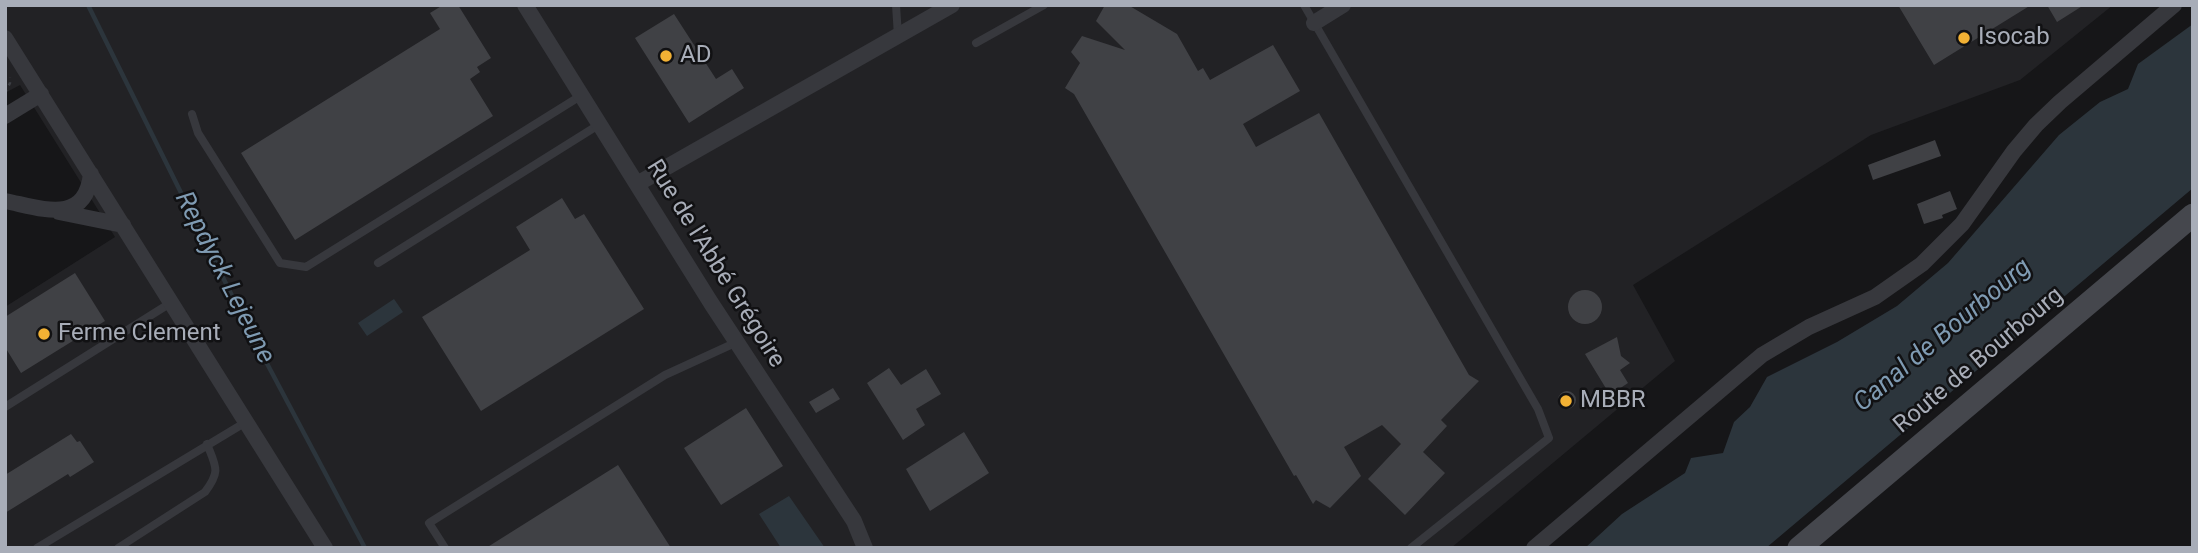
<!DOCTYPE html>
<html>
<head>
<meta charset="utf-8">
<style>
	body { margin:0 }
	#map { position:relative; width:2198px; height:553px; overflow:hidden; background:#161618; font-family:Roboto,sans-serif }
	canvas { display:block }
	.frame { position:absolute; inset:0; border:7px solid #a8adb8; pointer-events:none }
</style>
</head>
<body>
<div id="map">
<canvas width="2198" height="553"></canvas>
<div class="frame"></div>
</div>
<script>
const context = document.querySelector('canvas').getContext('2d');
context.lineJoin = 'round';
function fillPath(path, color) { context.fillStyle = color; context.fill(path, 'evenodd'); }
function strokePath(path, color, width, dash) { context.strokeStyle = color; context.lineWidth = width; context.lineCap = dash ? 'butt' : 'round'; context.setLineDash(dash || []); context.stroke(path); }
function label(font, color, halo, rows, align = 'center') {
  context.font = font + ' Roboto,sans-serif'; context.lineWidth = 5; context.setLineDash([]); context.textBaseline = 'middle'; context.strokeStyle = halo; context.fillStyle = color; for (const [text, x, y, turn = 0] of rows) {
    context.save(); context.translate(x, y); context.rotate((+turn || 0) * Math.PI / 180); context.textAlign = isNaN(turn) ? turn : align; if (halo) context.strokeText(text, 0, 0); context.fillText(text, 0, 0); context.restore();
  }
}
const built = new Path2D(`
	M5,5H2113L2020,80L1871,135L1633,285L1675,361L1451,548H5V307L115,237L20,85L5,93Z`);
const water = new Path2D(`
	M2193,24V188L1766,548H1585L1622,514L1685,473L1691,458L1723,453L1734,422L1750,407L1767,377L1837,342L1897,306L1948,263L2059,135L2100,102L2128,89L2138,64Z
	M394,299L403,312L367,336L358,323Z
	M789,496L825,548H781L759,514Z`);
const stream = new Path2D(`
	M88,5L246,324L365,548`);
const building = new Path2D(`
	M443,5H458L491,58L477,67L480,72L470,79L493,116L295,240L241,153L440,29L430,13Z
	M1105,5H1128L1177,34L1198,71L1203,68L1210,80L1273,45L1300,91L1243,124L1256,147L1319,113L1469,375L1479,381L1441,420L1447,426L1423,452L1445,473L1405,515L1368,479L1401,444L1382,425L1344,447L1361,476L1330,508L1316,500L1313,504L1296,475L1294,476L1074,94L1065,88L1080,63L1071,52L1082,36L1125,50L1096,21Z
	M1898,5H2031L1934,65Z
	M2047,5H2084L2057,22Z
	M674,14L716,79L732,69L744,88L689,123L635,38Z
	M1935,140L1941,156L1873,180L1868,165Z
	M1950,191L1957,209L1942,215L1943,218L1924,224L1917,204Z
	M562,198L575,219L584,214L644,309L481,411L422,317L530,250L516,227Z
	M75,273L105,321L21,373L5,347V317Z
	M1568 307a17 17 0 1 1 34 0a17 17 0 1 1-34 0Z
	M1617,337L1621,356L1630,363L1620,370L1628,383L1610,395L1585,354Z
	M889,368L901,385L926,369L941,394L916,409L925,425L903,440L867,383Z
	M833,388L840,399L816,413L809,402Z
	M1558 400a9 9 0 1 1 18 0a9 9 0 1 1-18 0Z
	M746,408L783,466L721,505L684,448Z
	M964,432L989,473L930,511L906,469Z
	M71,434L77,442L80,441L94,462L70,477L68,474L5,513V475Z
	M618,465L671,548H486Z`);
const path = new Path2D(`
	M5,93L10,83V77`);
const lane = new Path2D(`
	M896,5L898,36
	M1304,5L1538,409L1549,438L1411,548
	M976,43L1044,5
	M192,114L198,133L280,263L306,267L582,95
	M378,263L600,124
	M5,407L172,302
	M37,548L246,422
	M118,548L205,492C221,471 216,467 207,444
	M445,548L429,523L665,375L737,342`);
const street = new Path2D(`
	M525,5L711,303L854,521L865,548
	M1314,23L1343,5
	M5,38L325,548
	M5,116L41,94
	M637,184L952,5
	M5,201C41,208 85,226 91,174
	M59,212L123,225
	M1534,548L1762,355L1809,327L1875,297L1922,264L1962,224L2014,151L2036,125L2060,102L2174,5`);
const secondary = new Path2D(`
	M1799,548L2193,215`);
const markers = [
	[1964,38,7,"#f2b134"],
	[666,56,7,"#f2b134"],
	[44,334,7,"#f2b134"],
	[1566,401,7,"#f2b134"]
];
const poiNames = [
	["Isocab",1978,38],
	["AD",680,56],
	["Ferme Clement",58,334],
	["MBBR",1580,401]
];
const streetNames = [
	["Rue de l'Abbé Grégoire",715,264,58],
	["Route de Bourbourg",1979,361,-40]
];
const waterNames = [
	["Repdyck Lejeune",224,278,63],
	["Canal de Bourbourg",1943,336,-40]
];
fillPath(built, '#222225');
fillPath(water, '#2c353c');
strokePath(stream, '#2c353c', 4.5);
fillPath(building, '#404145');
strokePath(path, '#3d3f44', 2.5, [3.5, 5]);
strokePath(lane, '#37383d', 8);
strokePath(street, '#37383d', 16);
strokePath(secondary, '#45474d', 23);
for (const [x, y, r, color] of markers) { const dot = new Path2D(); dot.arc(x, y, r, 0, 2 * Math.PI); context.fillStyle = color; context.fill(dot); strokePath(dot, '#111113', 2.5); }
label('24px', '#a8adb8', '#111113', poiNames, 'left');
label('24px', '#a8adb8', '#111113', streetNames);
label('italic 26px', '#7f9bb3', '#111113', waterNames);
</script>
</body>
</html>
